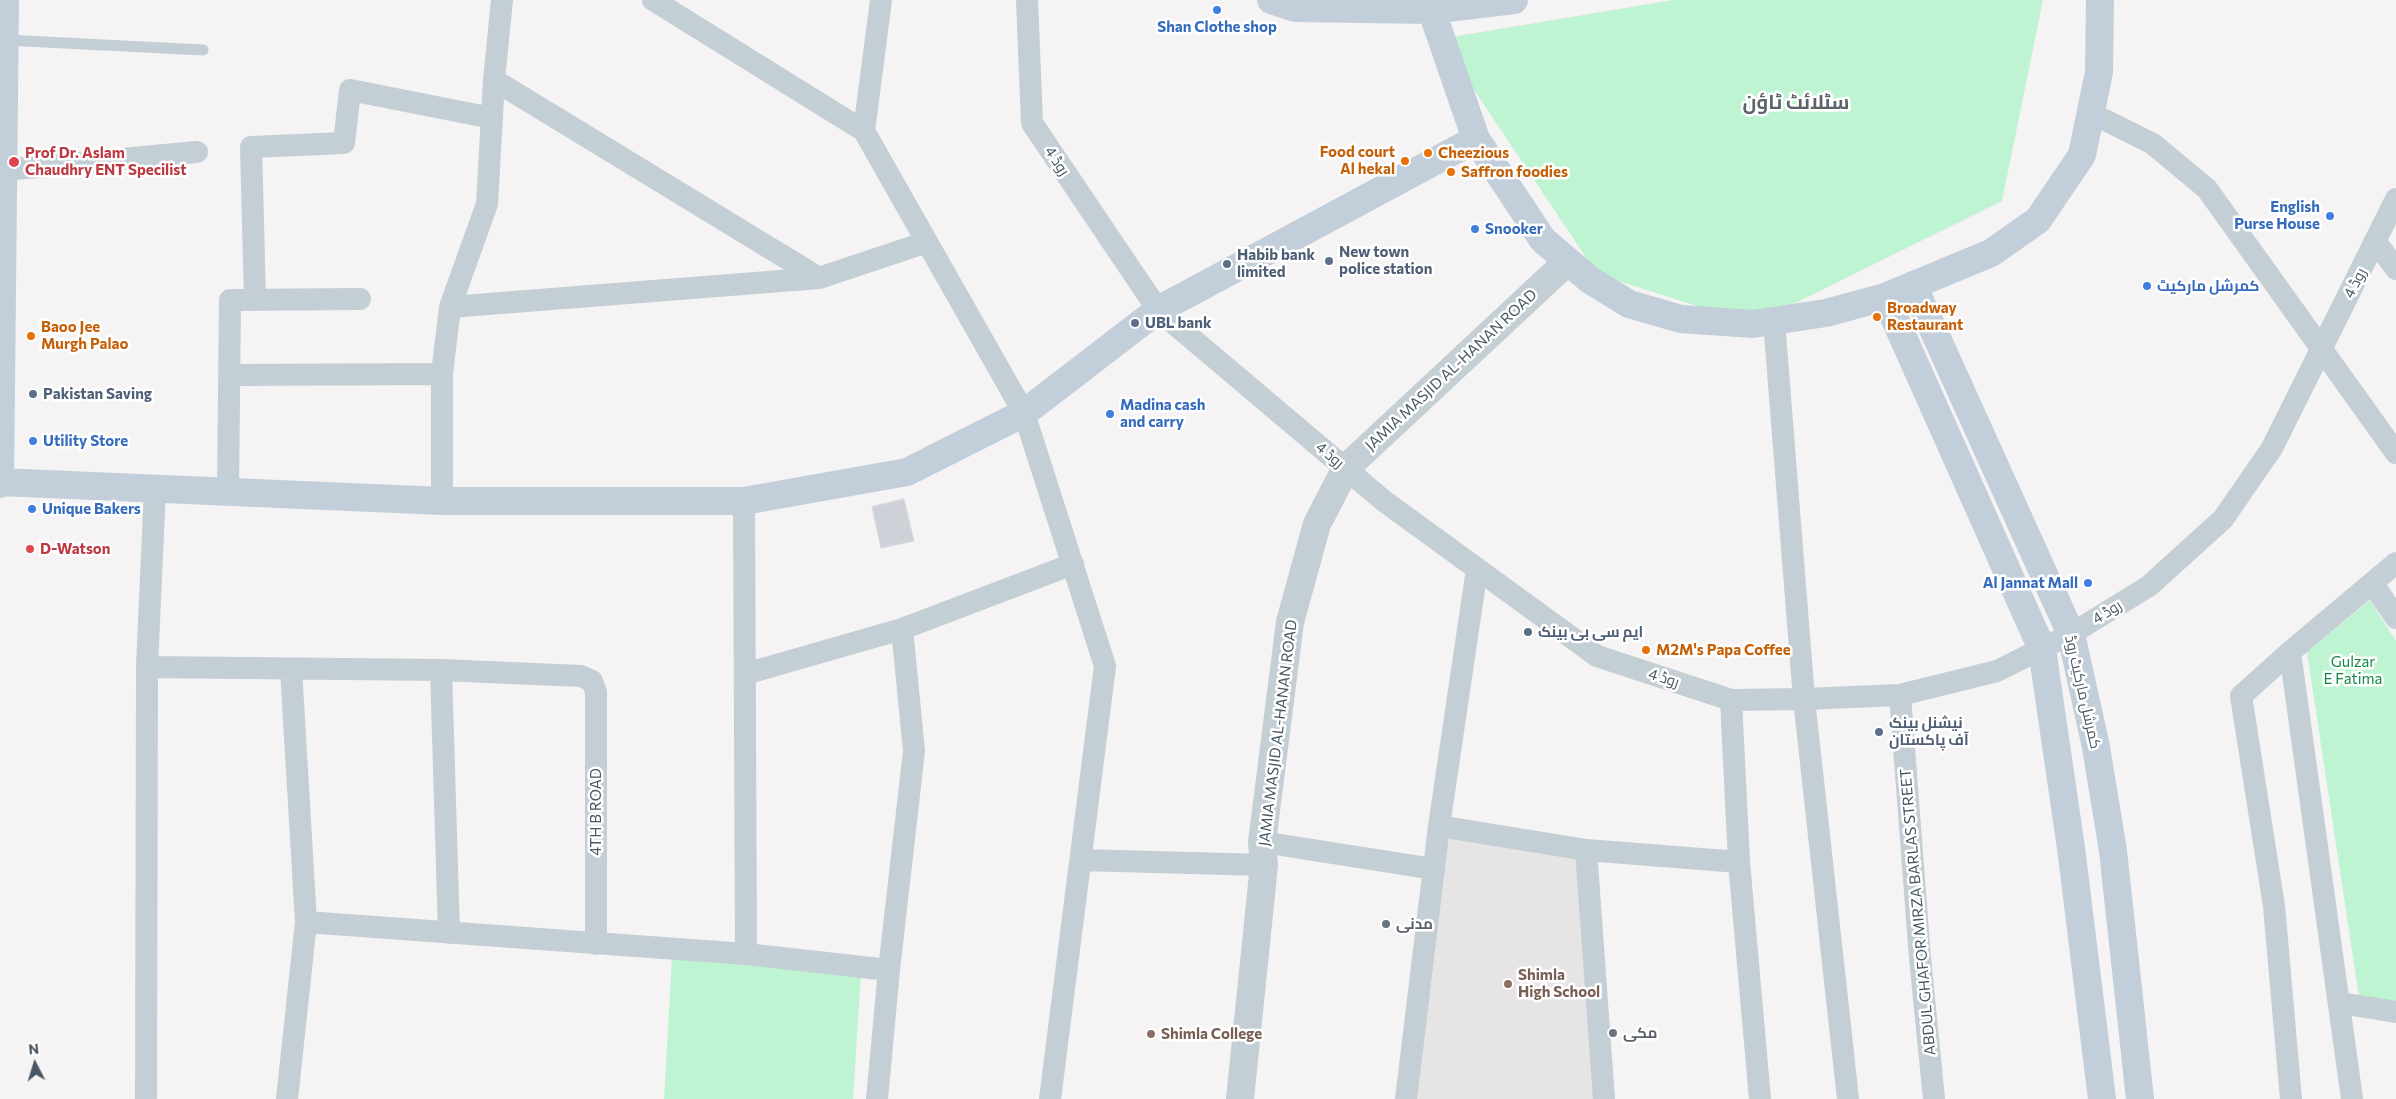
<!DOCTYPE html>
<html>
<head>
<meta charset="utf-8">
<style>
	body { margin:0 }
	#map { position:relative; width:2396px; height:1099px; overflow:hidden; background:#f5f3f3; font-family:Commissioner,sans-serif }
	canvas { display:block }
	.north { position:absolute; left:10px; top:1039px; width:50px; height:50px; -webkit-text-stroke:4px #fff; paint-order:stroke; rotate:355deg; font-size:14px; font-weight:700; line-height:20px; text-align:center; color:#485763 }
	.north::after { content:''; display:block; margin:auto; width:18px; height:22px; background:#485763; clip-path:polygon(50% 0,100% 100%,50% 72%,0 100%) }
</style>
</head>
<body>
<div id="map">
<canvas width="2396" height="1099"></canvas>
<div class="north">N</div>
</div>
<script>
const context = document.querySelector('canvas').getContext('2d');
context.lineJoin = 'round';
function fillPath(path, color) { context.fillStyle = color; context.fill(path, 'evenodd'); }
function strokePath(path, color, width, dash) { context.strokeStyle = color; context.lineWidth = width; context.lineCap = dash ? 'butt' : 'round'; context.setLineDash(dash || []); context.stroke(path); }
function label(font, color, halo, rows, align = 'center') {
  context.font = font + ' Commissioner,Cairo,sans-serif'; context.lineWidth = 5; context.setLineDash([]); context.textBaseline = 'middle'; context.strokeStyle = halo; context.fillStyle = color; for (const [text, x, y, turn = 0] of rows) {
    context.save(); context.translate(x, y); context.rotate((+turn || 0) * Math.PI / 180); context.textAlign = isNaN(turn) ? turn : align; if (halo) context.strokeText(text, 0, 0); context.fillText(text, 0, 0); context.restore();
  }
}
const education = new Path2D(`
	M1439,826L1586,850L1604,1099H1406Z`);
const green = new Path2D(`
	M1673,0H2043L2002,201L1753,324L1597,274L1440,39Z
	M2370,600L2396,641V1001L2359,997L2307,652Z
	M672,957L861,974L853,1099H664Z`);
const building = new Path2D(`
	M904,499L914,541L881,548L872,507Z`);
const service = new Path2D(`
	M5,40L203,50`);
const minor = new Path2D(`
	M653,0L864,131
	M881,0L864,131L1024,413L1105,666L1050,1099
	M1027,0L1032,123L1158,310L1384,501L1597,656L1731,700L1804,699L1900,695L1997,671L2071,634L2149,586L2223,519L2272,448L2396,199
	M494,80L819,278
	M2091,113L2153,144L2207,189L2396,453
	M4,170L197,152
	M2376,242L2396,269
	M255,300L251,147L344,143L350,90L492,118
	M450,307L819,278L927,242
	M1774,321L1804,699L1848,1099
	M230,375L442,374
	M155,489L147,667L441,670L581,676L592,681L596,692V944
	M228,491L230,300L360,299
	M442,501V374L450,307L487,204L494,80L502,0
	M744,501L746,954
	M2373,584L2396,618
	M2290,652L2352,1099
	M441,670L449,933
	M745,674L902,629L1073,564
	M1900,695L1920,958L1934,1099
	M1731,700L1739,862L1760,1099
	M1439,826L1586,850L1739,862
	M1262,842L1434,869
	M1586,850L1604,1099
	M1081,860L1264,865
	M306,922L746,954L889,970
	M2340,1003L2396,1012
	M146,1099L147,667
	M287,1099L306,922L291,669
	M877,1099L889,970L914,751L902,629
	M1406,1099L1439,826L1477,569
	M2291,1099L2274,906L2241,696L2290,652L2396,563`);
const tertiary = new Path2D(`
	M1240,1099L1264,865L1262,842L1290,622L1317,524L1346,468L1567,262`);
const secondary = new Path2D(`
	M1271,0L1295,8L1431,10L1514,0
	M1428,0L1476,139L1543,240L1590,280L1629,304L1681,319L1753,324L1826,313L1885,297L1991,253L2038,220L2082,155L2099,72L2100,0
	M1913,285L2071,634L2096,747L2113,851L2140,1099
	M1885,297L2042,649L2071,848L2102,1099
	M0,482L442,501H744L907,472L1024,413L1158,310L1476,139
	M0,484L5,0`);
const markers = [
	[1217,10,5,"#3f7fe0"],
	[1428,153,5,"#e8710a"],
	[1405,161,5,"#e8710a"],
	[14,162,6,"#e0444e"],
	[1451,172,5,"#e8710a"],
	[2330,216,5,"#3f7fe0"],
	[1475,229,5,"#3f7fe0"],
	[1329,261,5,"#5c6f8a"],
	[1227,264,5,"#5c6f8a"],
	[2147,286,5,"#3f7fe0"],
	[1877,317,5,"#e8710a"],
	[1135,323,5,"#5c6f8a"],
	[31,336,5,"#e8710a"],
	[33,394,5,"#5c6f8a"],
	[1110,414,5,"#3f7fe0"],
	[33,441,5,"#3f7fe0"],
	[32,509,5,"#3f7fe0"],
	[30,549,5,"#e0444e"],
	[2088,583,5,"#3f7fe0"],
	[1528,632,5,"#5c6f8a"],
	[1646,650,5,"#e8710a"],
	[1879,732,5,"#5c6f8a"],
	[1386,924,5,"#6b7280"],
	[1508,984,5,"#8d6e63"],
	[1613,1033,5,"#6b7280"],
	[1151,1034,5,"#8d6e63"]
];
const shopNames = [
	["Shan Clothe shop",1217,27,"center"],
	["English",2320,207,"right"],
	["Purse House",2320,224,"right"],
	["Snooker",1485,229],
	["کمرشل مارکیٹ",2157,286],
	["Madina cash",1120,405],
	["and carry",1120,422],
	["Utility Store",43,441],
	["Unique Bakers",42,509],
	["Al Jannat Mall",2078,583,"right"]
];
const foodNames = [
	["Food court",1395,152,"right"],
	["Al hekal",1395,169,"right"],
	["Cheezious",1438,153],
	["Saffron foodies",1461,172],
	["Broadway",1887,308],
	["Restaurant",1887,325],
	["Baoo Jee",41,327],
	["Murgh Palao",41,344],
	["M2M's Papa Coffee",1656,650]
];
const healthNames = [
	["Prof Dr. Aslam",25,153],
	["Chaudhry ENT Specilist",25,170],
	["D-Watson",40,549]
];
const streetNames = [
	["روڈ 4",1057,161,56],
	["روڈ 4",2355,283,-63],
	["JAMIA MASJID AL-HANAN ROAD",1451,370,-43],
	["روڈ 4",1330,455,40],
	["روڈ 4",2107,612,-32],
	["روڈ 4",1664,678,18],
	["کمرشل مارکیٹ روڈ",2083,692,77],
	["JAMIA MASJID AL-HANAN ROAD",1278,733,-83],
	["4TH B ROAD",596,812,-90],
	["ABDUL GHAFOR MIRZA BARLAS STREET",1918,912,-95]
];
const serviceNames = [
	["New town",1339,252],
	["police station",1339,269],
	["Habib bank",1237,255],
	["limited",1237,272],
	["UBL bank",1145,323],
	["Pakistan Saving",43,394],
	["ایم سی بی بینک",1538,632],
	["نیشنل بینک",1889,723],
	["آف پاکستان",1889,740]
];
const parkNames = [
	["Gulzar",2353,662],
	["E Fatima",2353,679]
];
const worshipNames = [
	["مدنی",1396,924],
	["مکی",1623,1033]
];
const educationNames = [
	["Shimla",1518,975],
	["High School",1518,992],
	["Shimla College",1161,1034]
];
const districtNames = [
	["سٹلائٹ ٹاؤن",1796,102]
];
fillPath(education, '#e6e4e5');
fillPath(green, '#bff4d2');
fillPath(building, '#ced2d8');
strokePath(building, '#d6d9de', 1);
strokePath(service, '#c3ced5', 11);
strokePath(minor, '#c3ced5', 22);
strokePath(tertiary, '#c3ced5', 28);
strokePath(secondary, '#c2cfda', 28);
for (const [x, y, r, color] of markers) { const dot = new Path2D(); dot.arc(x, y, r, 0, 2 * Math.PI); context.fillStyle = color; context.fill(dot); strokePath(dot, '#fff', 2); }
label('bold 15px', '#366cbe', '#fff', shopNames, 'left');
label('bold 15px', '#c56008', '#fff', foodNames, 'left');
label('bold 15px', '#be3a42', '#fff', healthNames, 'left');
label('15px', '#485763', '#fff', streetNames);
label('bold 15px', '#4e5e75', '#fff', serviceNames, 'left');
label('15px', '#0f8847', '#fff', parkNames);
label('bold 15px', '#5b616d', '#fff', worshipNames, 'left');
label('bold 15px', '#785e54', '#fff', educationNames, 'left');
label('bold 20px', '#5e6369', '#fff', districtNames);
</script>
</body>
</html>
